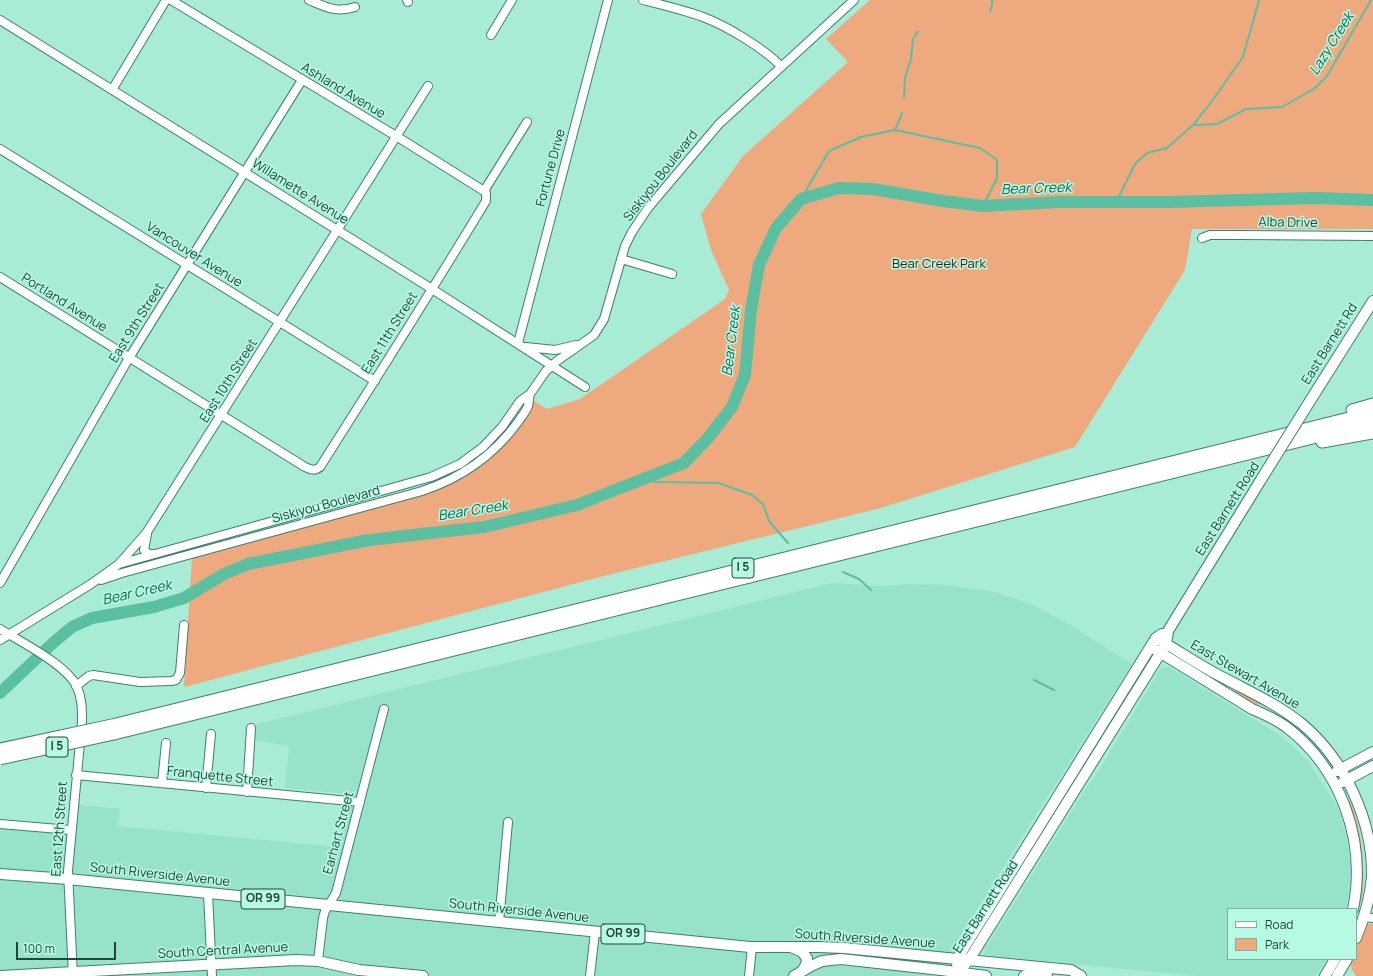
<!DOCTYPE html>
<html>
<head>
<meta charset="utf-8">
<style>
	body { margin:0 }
	#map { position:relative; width:1373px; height:976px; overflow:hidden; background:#a9ecd6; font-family:Manrope,sans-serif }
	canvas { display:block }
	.legend { position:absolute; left:1227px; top:908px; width:130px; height:52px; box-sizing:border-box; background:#b6fae3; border:1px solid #7cb09f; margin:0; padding:5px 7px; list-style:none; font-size:12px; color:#264239 }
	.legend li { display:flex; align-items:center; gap:8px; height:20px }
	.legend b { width:20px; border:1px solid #7cb09f }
	.scale { position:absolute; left:16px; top:942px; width:100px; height:18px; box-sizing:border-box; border:2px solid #264239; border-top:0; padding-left:5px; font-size:12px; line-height:14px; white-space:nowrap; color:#264239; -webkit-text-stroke:3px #b6fae3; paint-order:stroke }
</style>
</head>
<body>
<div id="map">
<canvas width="1373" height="976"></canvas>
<ul class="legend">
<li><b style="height:5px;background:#fff"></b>Road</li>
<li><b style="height:11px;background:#efa97e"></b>Park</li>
</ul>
<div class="scale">100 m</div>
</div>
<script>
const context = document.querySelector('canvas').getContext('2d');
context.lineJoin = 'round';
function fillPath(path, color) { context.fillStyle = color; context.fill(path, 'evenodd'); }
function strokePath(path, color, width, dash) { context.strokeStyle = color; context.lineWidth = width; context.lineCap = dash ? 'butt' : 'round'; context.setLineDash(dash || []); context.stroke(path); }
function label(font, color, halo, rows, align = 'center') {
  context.font = font + ' Manrope,sans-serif'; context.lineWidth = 3; context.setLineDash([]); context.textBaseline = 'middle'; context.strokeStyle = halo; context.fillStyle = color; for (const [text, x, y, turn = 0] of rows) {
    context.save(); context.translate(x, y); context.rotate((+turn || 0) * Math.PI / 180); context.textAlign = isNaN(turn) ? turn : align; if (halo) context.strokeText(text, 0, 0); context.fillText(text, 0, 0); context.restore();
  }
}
const built = new Path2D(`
	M833,583L875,586L912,584L945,585L991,591L1031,604L1067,623L1132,664L1012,853L957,941L942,976H0V820L77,826L79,805L120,809L118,826L337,847L352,794L285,788L289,746L246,739L245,727Z
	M1169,667L1281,736L1296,749L1309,763L1337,806L1341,816L1347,839L1350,861V883L1346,909H1228V959H1327L1316,976H1196L984,955L985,949L1085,790L1096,775L1161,668Z`);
const green = new Path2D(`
	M870,0H1373V229H1192L1185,270L1075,447L881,508L608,575L184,687L192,557L446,485L521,421L534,401L547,409L580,399L725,299L729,290L711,250L701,214L743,156L848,62L826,39Z
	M1231,690L1244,693L1264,705L1250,703Z
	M1348,799C1362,818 1368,884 1360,905Z
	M1364,924H1373V976H1356L1352,970L1349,959H1356V943Z`);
const stream = new Path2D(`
	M990,11L992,6V0
	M904,97L905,78L911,59L913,39L918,31
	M1193,125L1217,124L1246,109L1282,107L1314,89L1327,76L1371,0
	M895,130L980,148L997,160V178L983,206
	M801,199L829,151L861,137L895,130L902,113
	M1116,202L1135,164L1147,153L1167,148L1193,125L1212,101L1243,57L1259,0
	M642,479L655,482L719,483L752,495L763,504L769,521L788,543
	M843,572L859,579L871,590
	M1034,680L1054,690`);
const river = new Path2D(`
	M0,693L54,642L72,627L92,618L154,607L184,598L224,574L248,564L369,540L484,527L577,505L684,463L708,438L732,407L745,375L751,310L759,265L776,228L801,199L839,188L873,189L943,201L983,206L1059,202H1169L1315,198L1373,200`);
const minor = new Path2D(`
	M309,0C326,7 336,13 355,7
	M407,0L408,2
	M643,0C663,5 684,10 703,17C727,26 763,48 781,66
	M0,20L432,289L585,387
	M491,35L512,0
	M112,90L166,0
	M0,149L375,381
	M484,191L527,122
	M1202,238L1210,235H1241L1373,236
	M621,259L672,274
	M0,277L305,467C311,470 315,471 320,467C376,379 432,290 486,201V193L484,191L396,136L171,0
	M518,343L608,0
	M526,347L555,350L576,345
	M147,534L144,550L149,554H154
	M119,564L431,477L460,464L483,447L502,427L520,401L530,394L546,371L557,361L594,335L604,319L625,246L632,232L648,208L719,124L854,0
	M101,580L122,573L422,491C461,478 494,455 518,422C521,417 526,412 528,406C529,403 529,398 530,394
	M0,583L129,358L302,80
	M0,629C21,642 67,665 77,687C82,698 82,709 82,721L68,871L73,976
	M0,640L91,584L119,564L147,532L428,86
	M76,686L89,676L93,675L140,682L171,681L176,680L180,673L184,625
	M76,775L360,802
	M162,783L166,743
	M206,788L211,734
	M247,792L251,728
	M0,824L71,830
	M208,893L212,976
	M1364,917L1373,918
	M499,922L508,822
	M318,961L323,918L325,911L336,893L384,709
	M590,976L595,932
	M749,976L752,947`);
const major = new Path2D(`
	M1310,401L1373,301
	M1156,638C1179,651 1200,666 1224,678C1250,692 1279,705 1302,724C1345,760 1373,821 1372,877C1370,898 1364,919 1356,938
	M1156,650L1252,709C1264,714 1275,719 1285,726C1341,768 1367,841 1353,909
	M1337,771L1373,752
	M1343,782L1373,766
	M0,874L68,879L750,947H819L844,948L1071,970L1081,976
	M793,948L801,951L807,958L806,965L802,971
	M957,964V959L1156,638L1162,634
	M958,972L969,960L1166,644L1168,631L1262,478
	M0,976L296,960L318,961L359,970L423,976
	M794,976L811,966L822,961L841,959L941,970L986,976
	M1024,976L1033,973L1047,974
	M1325,976L1335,959
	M1337,976L1347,959`);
const highway = new Path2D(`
	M1352,410L1373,404
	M1322,442L1373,433
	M112,725L1373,412
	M114,734L1373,423`);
const majorBridge = new Path2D(`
	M1262,478L1310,401`);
const highwayBridge = new Path2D(`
	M0,749L112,725
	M0,759L114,734`);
const shields = [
	[743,568,22],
	[57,747,22],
	[263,899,44],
	[623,934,44]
];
const shieldNames = [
	["I 5",743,568],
	["I 5",57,747],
	["OR 99",263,899],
	["OR 99",623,934]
];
const streetNames = [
	["Ashland Avenue",343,91,31],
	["Fortune Drive",551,168,-75],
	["Siskiyou Boulevard",661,176,-52],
	["Willamette Avenue",300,192,32],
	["Alba Drive",1288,223,1],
	["Vancouver Avenue",194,255,32],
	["Portland Avenue",64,303,32],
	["East 9th Street",137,323,-58],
	["East 11th Street",390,333,-58],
	["East Barnett Rd",1330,344,-58],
	["East 10th Street",229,381,-58],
	["Siskiyou Boulevard",326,505,-15],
	["East Barnett Road",1228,509,-58],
	["East Stewart Avenue",1245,675,30],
	["Franquette Street",220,777,6],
	["East 12th Street",60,829,-86],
	["Earhart Street",339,833,-75],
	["South Riverside Avenue",160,875,6],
	["East Barnett Road",986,907,-57],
	["South Riverside Avenue",519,911,6],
	["South Riverside Avenue",865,939,4],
	["South Central Avenue",223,951,-3]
];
const parkNames = [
	["Bear Creek Park",939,264]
];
const waterNames = [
	["Lazy Creek",1332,44,-58],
	["Bear Creek",1036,189,-2],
	["Bear Creek",732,341,-83],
	["Bear Creek",473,511,-9],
	["Bear Creek",137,593,-13]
];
fillPath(built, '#96e3ca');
fillPath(green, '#efa97e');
strokePath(stream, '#5bbfa2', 2);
strokePath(river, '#5bbfa2', 12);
strokePath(minor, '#3e806d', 10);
strokePath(major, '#3e806d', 12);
strokePath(highway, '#3e806d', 13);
strokePath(minor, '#fff', 8);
strokePath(major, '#fff', 10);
strokePath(highway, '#fff', 11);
strokePath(majorBridge, '#3e806d', 12, []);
strokePath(highwayBridge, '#3e806d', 13, []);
strokePath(majorBridge, '#fff', 10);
strokePath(highwayBridge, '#fff', 11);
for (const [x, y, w] of shields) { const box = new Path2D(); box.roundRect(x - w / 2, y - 10, w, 20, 3); context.fillStyle = '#b6fae3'; context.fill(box); strokePath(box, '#264239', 1); }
label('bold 12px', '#264239', null, shieldNames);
label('13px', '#264239', '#b6fae3', streetNames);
label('13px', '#3d210e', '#b6fae3', parkNames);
label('italic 14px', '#166552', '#b6fae3', waterNames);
</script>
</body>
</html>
